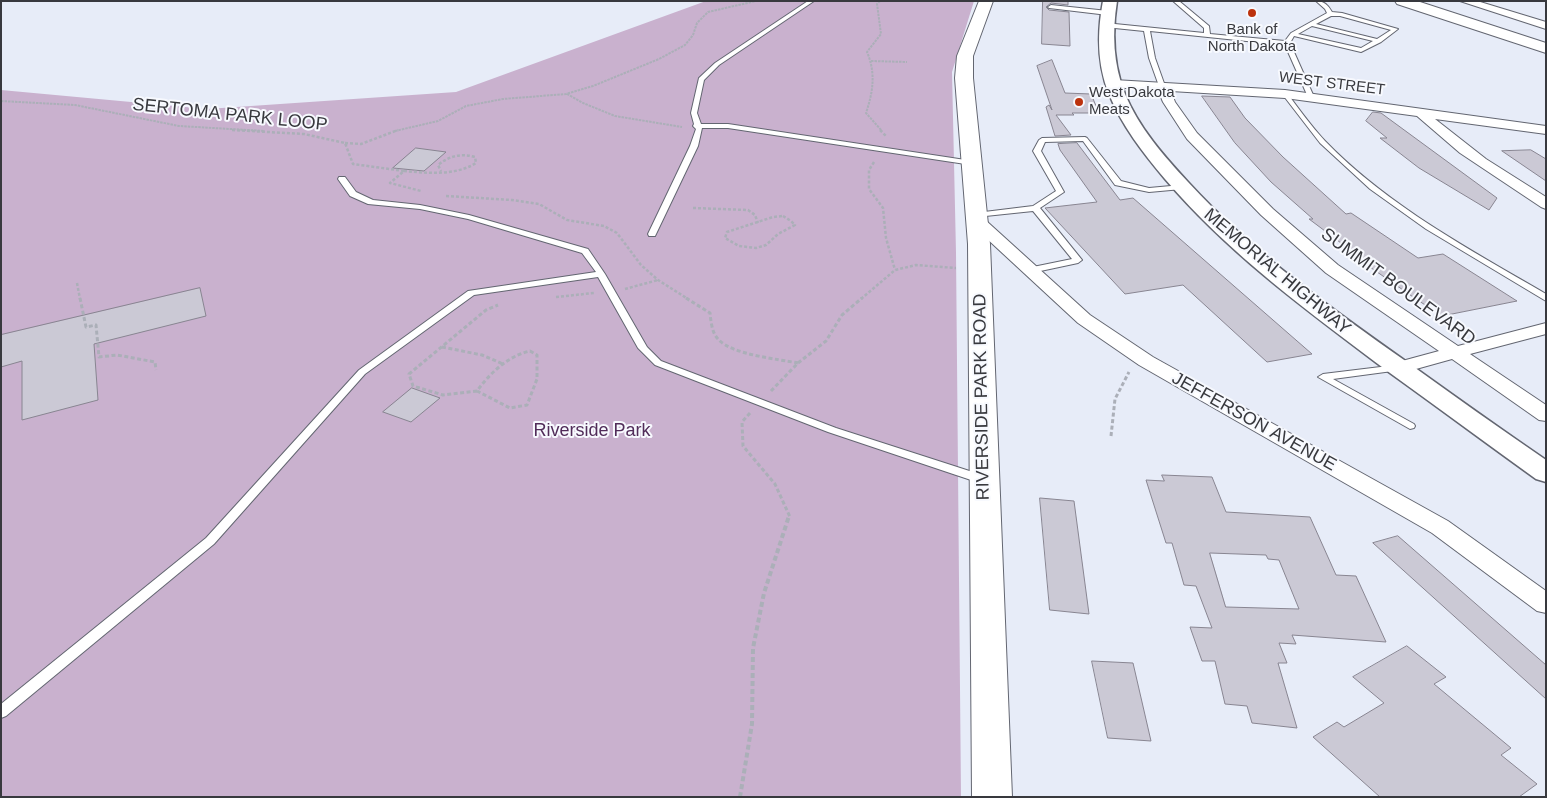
<!DOCTYPE html>
<html>
<head>
<meta charset="utf-8">
<style>
	body { margin:0 }
	#map { position:relative; width:1547px; height:798px; overflow:hidden; background:#e7ecf8; font-family:Arial,sans-serif }
	canvas { display:block }
	.frame { position:absolute; inset:0; border:2px solid #38393e; pointer-events:none }
</style>
</head>
<body>
<div id="map">
<canvas width="1547" height="798"></canvas>
<div class="frame"></div>
</div>
<script>
const context = document.querySelector('canvas').getContext('2d');
context.lineJoin = 'round';
function fillPath(path, color) { context.fillStyle = color; context.fill(path, 'evenodd'); }
function strokePath(path, color, width, dash) { context.strokeStyle = color; context.lineWidth = width; context.lineCap = dash ? 'butt' : 'round'; context.setLineDash(dash || []); context.stroke(path); }
function label(font, color, halo, rows, align = 'center') {
  context.font = font + ' Arial,sans-serif'; context.lineWidth = 4; context.setLineDash([]); context.textBaseline = 'middle'; context.strokeStyle = halo; context.fillStyle = color; for (const [text, x, y, turn = 0] of rows) {
    context.save(); context.translate(x, y); context.rotate((+turn || 0) * Math.PI / 180); context.textAlign = isNaN(turn) ? turn : align; if (halo) context.strokeText(text, 0, 0); context.fillText(text, 0, 0); context.restore();
  }
}
const green = new Path2D(`
	M706,1H974L952,72L956,253L961,797H1V90L207,109L456,92Z`);
const building = new Path2D(`
	M1043,1H1068V5L1051,3L1046,7L1049,10L1069,12L1070,46L1042,44Z
	M1052,60L1065,93L1091,94L1099,113H1072L1074,115H1056L1071,135L1055,136L1046,107L1049,105L1052,110L1037,66Z
	M1202,96L1230,97L1245,118L1283,157L1346,214L1351,213L1418,258L1443,254L1517,301L1442,316L1416,299L1367,265L1369,264L1309,219H1313L1271,182L1235,143Z
	M1373,112L1381,113L1497,198L1489,210L1419,168L1380,138H1387L1366,121Z
	M1077,143L1120,200L1133,198L1312,354L1267,362L1183,285L1125,294L1045,208L1097,202L1060,150L1058,144Z
	M416,148L446,152L424,171L393,168Z
	M1531,150L1546,159V181L1502,151Z
	M200,288L206,316L94,344L98,400L22,420V361L1,367V335Z
	M412,388L440,398L411,422L383,412Z
	M1162,475L1212,477L1226,512L1310,517L1336,575L1356,576L1386,642L1292,635L1296,644L1279,643L1287,663H1278L1297,728L1252,723L1247,706L1225,704L1215,661H1202L1190,627L1212,628L1196,586L1184,585L1172,543H1166L1146,480L1164,481ZM1210,553L1266,555L1268,559L1279,560L1299,609L1226,607Z
	M1040,498L1074,501L1089,614L1050,610Z
	M1398,536L1546,665V699L1373,543Z
	M1407,646L1446,677L1434,684L1511,748L1501,755L1537,784L1519,797H1380L1313,737L1337,722L1344,727L1384,703L1353,677Z
	M1092,661L1133,663L1151,741L1108,738Z`);
const pathFar3 = new Path2D(`
	M880,1L877,4L881,34L867,52C876,73 873,92 866,113L882,131
	M871,61L907,62
	M567,94L583,103L615,116L682,127
	M1,101L75,105L179,126L265,131
	M395,131L438,121L466,106L503,99L566,94L593,86L659,59L685,45L693,35L697,23L708,12L756,1`);
const pathFar2 = new Path2D(`
	M232,130L304,134L345,143L353,164L404,171L390,183L421,191
	M880,130L886,136
	M345,143L361,144L398,130
	M874,162L869,170V189L883,208L886,238L895,270
	M404,171C428,173 455,176 476,163L475,157C461,153 449,156 438,165L441,171
	M446,196L512,200L539,204L567,220L604,226L617,233L641,265L658,280L688,299
	M693,208L748,210L755,215L758,223
	M783,216L791,221L795,225L778,234L766,245L756,248L739,246L725,238L727,232L773,217Z
	M77,283L80,299
	M625,289L658,280
	M556,297L594,293
	M861,299L895,270L916,265L956,268`);
const pathFar1 = new Path2D(`
	M80,298L86,327L96,325L99,357L117,355L155,362L156,370
	M686,298L710,313C711,322 712,333 718,339C732,355 778,359 798,363L770,392
	M442,347L482,355L503,364
	M530,351L537,355V379L527,405L510,408L477,391C490,373 508,356 530,351Z
	M798,363L826,341L842,315L862,298
	M477,391L443,395L413,386L409,374L486,310L498,305
	M750,413L742,422L743,446L775,484L790,517
	M1111,436L1115,399L1129,372`);
const path = new Path2D(`
	M740,797L752,724L753,648L764,593L789,516`);
const service = new Path2D(`
	M808,1H814L719,65L704,80L697,113L701,124H728L972,161L976,163L972,165L728,128H702L698,146L656,234L655,236H649L648,234L690,146L696,129L693,126L694,124L691,113L699,78L715,63Z
	M1173,1H1179L1209,26L1210,34L1285,41L1291,33L1327,13L1325,9L1316,1C1324,1 1328,5 1332,12L1342,13L1398,29L1381,42L1361,52L1294,36L1290,43L1314,97L1311,99L1308,97L1285,45L1150,31L1155,58L1165,86L1162,88L1159,86L1149,58L1144,31L1105,27L1102,25L1105,23L1204,33V28ZM1331,16H1340L1391,30L1377,39L1316,24ZM1312,26L1373,41L1361,48L1298,34Z
	M1051,5L1108,11L1111,13L1108,15L1049,8L1048,7Z
	M1283,93H1287C1299,109 1311,126 1325,141C1388,206 1469,249 1546,294V301L1426,229L1370,189L1320,143L1283,95Z
	M1085,137L1087,138L1121,181L1149,188L1182,185L1186,187L1182,189L1149,192L1115,185L1083,141L1045,142L1041,151L1064,192L1040,208L1082,260L1078,263L1031,273L1028,272V268L1072,259L1033,211L976,217L972,215L976,213L1033,206L1056,191L1033,151L1039,140L1042,138Z
	M339,177H345L356,192L373,200L420,205L469,215L588,249L605,274L647,347L661,361L836,428L985,476L986,479L985,482H977L828,432L655,365L638,348L598,277L474,295L365,374L214,544L6,716L1,718V704L206,538L359,370L468,291L596,272L582,253L468,219L420,209L368,204L350,196L338,179Z
	M1397,365L1402,368L1400,370L1333,379L1414,424L1415,426L1414,428L1410,429L1318,377L1323,374Z`);
const minor = new Path2D(`
	M1460,1H1477L1546,22V29Z
	M1114,80L1285,90L1546,126V134L1435,119L1486,159L1546,197V209L1541,207L1460,153L1417,116L1285,98L1171,91L1175,102L1197,133L1273,209L1338,265L1458,346L1546,323V334L1470,354L1546,405V421L1539,420L1452,359L1398,374L1391,372L1388,368L1391,364L1439,351L1326,273L1261,215L1187,139L1163,102L1158,90L1110,87L1108,84Z
	M977,216L983,218L1090,315L1153,357L1448,521L1546,591V613L1537,611L1432,533L1139,365L1078,323L971,224L969,221L971,218Z`);
const tertiary = new Path2D(`
	M1103,1H1117C1112,33 1113,64 1125,94C1139,128 1164,156 1188,182C1253,253 1329,307 1407,362C1453,395 1499,428 1546,460V482L1536,479C1487,444 1439,408 1390,373C1310,313 1230,255 1165,179C1143,153 1122,126 1109,94C1097,64 1097,33 1103,1Z`);
const secondary = new Path2D(`
	M979,1H993L973,56V78L990,244L1012,797H972L968,244L955,78L957,56Z`);
const primary = new Path2D(`
	M1395,1H1417L1546,43V53L1397,4Z`);
const markers = [
	[1252,13,5,"#bc320d"],
	[1079,102,5,"#bc320d"]
];
const farPoinames = [
	["Bank of",1252,30],
	["North Dakota",1252,47],
	["West Dakota",1089,93,"left"],
	["Meats",1089,110,"left"]
];
const farStreetnames = [
	["WEST STREET",1332,84,7]
];
const streetNames = [
	["SERTOMA PARK LOOP",230,115,6],
	["MEMORIAL HIGHWAY",1277,272,40],
	["SUMMIT BOULEVARD",1398,287,36],
	["RIVERSIDE PARK ROAD",982,397,-91],
	["JEFFERSON AVENUE",1254,422,29]
];
const parkNames = [
	["Riverside Park",592,431]
];
fillPath(green, '#c9b1ce');
fillPath(building, '#cbc9d5');
strokePath(building, '#888591', 1);
strokePath(service, '#636671', 2);
strokePath(minor, '#636671', 2);
strokePath(tertiary, '#636671', 3);
strokePath(secondary, '#636671', 2);
strokePath(primary, '#636671', 2);
strokePath(pathFar3, '#abafb8', 2, [2.5, 1]);
strokePath(pathFar2, '#abafb8', 2.5, [3, 2]);
strokePath(pathFar1, '#abafb8', 3, [4, 2.5]);
strokePath(path, '#abafb8', 4, [5, 3]);
fillPath(service, '#fff');
fillPath(minor, '#fff');
fillPath(tertiary, '#fff');
fillPath(secondary, '#fff');
fillPath(primary, '#fff');
for (const [x, y, r, color] of markers) { const dot = new Path2D(); dot.arc(x, y, r, 0, 2 * Math.PI); context.fillStyle = color; context.fill(dot); strokePath(dot, '#f7f9fe', 2); }
label('15px', '#38393e', '#f7f9fe', farPoinames);
label('15px', '#38393e', '#f7f9fe', farStreetnames);
label('18px', '#38393e', '#f7f9fe', streetNames);
label('18px', '#512c59', '#f7f9fe', parkNames);
</script>
</body>
</html>
